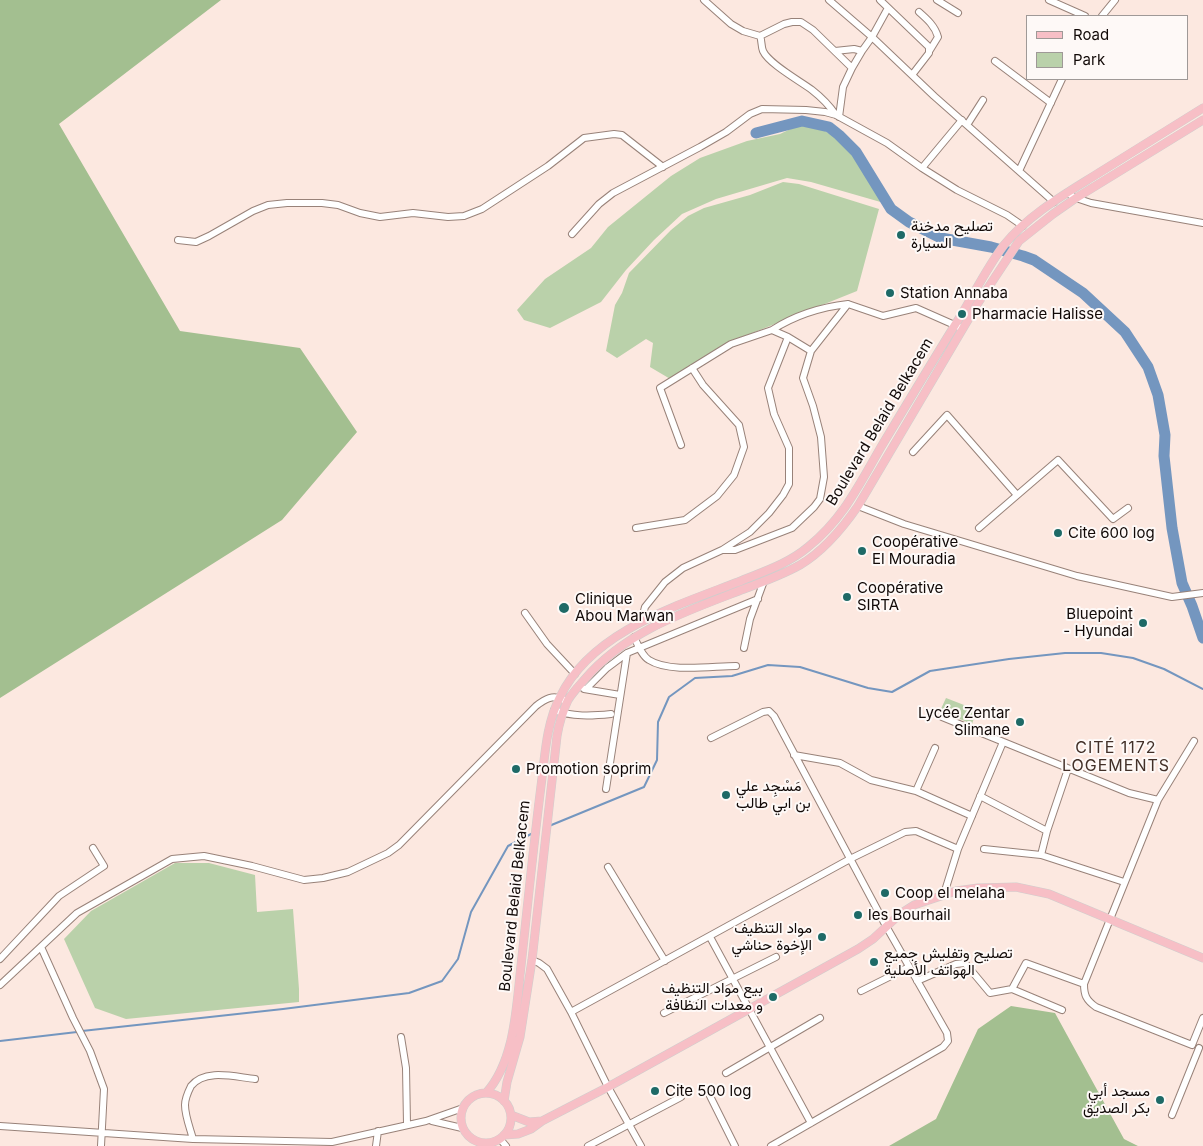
<!DOCTYPE html>
<html>
<head>
<meta charset="utf-8">
<style>
	body { margin:0 }
	#map { position:relative; width:1203px; height:1146px; overflow:hidden; background:#fce8e0; font-family:Inter,sans-serif }
	canvas { display:block }
	.legend { position:absolute; left:1026px; top:15px; width:162px; height:65px; box-sizing:border-box; background:#fef9f7; border:1px solid #9f9997; margin:0; padding:6px 9px; list-style:none; font-size:15px; color:#110907 }
	.legend li { display:flex; align-items:center; gap:10px; height:25px }
	.legend b { width:25px; border:1px solid #9f9997 }
</style>
</head>
<body>
<div id="map">
<canvas width="1203" height="1146"></canvas>
<ul class="legend">
<li><b style="height:6px;background:#f7bfc6"></b>Road</li>
<li><b style="height:14px;background:#bad1aa"></b>Park</li>
</ul>
</div>
<script>
const context = document.querySelector('canvas').getContext('2d');
context.lineJoin = 'round';
function fillPath(path, color) { context.fillStyle = color; context.fill(path, 'evenodd'); }
function strokePath(path, color, width, dash) { context.strokeStyle = color; context.lineWidth = width; context.lineCap = dash ? 'butt' : 'round'; context.setLineDash(dash || []); context.stroke(path); }
function label(font, color, halo, rows, align = 'center') {
  context.font = font + ' Inter,Vazirmatn,sans-serif'; context.lineWidth = 4; context.setLineDash([]); context.textBaseline = 'middle'; context.strokeStyle = halo; context.fillStyle = color; for (const [text, x, y, turn = 0] of rows) {
    context.save(); context.translate(x, y); context.rotate((+turn || 0) * Math.PI / 180); context.textAlign = isNaN(turn) ? turn : align; if (halo) context.strokeText(text, 0, 0); context.fillText(text, 0, 0); context.restore();
  }
}
const green = new Path2D(`
	M799,125C843,125 864,171 884,203L811,182L787,178L716,199L682,214L654,240L626,270L601,302L550,328L524,320L517,310L545,279L591,248L608,227L671,176L700,158L747,141L780,134Z
	M783,182L799,184L879,209L857,291L725,344L672,380L650,367L653,343L646,339L617,358L606,351L615,305L622,293L629,273L671,230L688,216L704,208L750,195Z
	M946,698L977,710L972,724L940,711Z
	M175,863H209L255,875L257,912L293,909L299,989V1002L126,1019L95,1008L64,939L91,911Z`);
const forest = new Path2D(`
	M0,0H221L59,124L180,331L300,348L357,432L282,520L0,698Z
	M1011,1006L1055,1013L1124,1139L1138,1146H889L936,1119L978,1029Z`);
const stream = new Path2D(`
	M549,826L644,787L657,760L658,722L669,697L695,678L732,676L768,665L800,667L868,688L892,692L930,671L1009,659L1065,653H1101L1133,658L1164,669L1203,689
	M82,1031L283,1009L409,993L442,981L458,959L471,912L508,846L533,833
	M0,1041L77,1032`);
const river = new Path2D(`
	M756,133L802,121L829,127L839,135L856,152L891,209L909,222L941,238L991,247L1023,256L1034,260L1083,293L1125,332L1148,367L1158,395L1165,435L1164,456L1172,528L1182,583L1192,606L1203,638`);
const minor = new Path2D(`
	M704,0L731,24L743,31L760,36C762,41 761,46 763,51C769,64 800,81 812,90C821,97 829,105 836,115
	M829,0L872,37L934,96L1054,202
	M880,0L929,47V53L912,75
	M937,0L958,13
	M1049,0L1085,16
	M919,12C927,19 935,26 938,37L930,50
	M1102,16L1115,0
	M760,36L784,24L792,22H801L813,30L852,68
	M835,51L854,49L862,51L852,68L843,87L839,117
	M862,51L872,37L888,8
	M995,61L1051,103
	M967,125L983,100
	M922,168L962,120
	M1019,171L1062,79
	M1067,193L1076,198L1091,203L1203,223
	M572,234L599,204L613,193L700,147L726,132L750,114L762,109L806,110L825,112L836,115L887,143L922,168L957,190L1007,215L1023,226
	M178,240L196,242L209,236L253,211L268,205L287,203H322L338,205L360,213L380,217L413,213L448,217L464,216L482,209L548,166L584,138L614,134L622,135L663,167
	M772,330C794,316 821,307 848,304
	M681,445L660,388L731,344L772,330L788,337L811,351L848,304L883,316L916,308L959,327
	M913,452L947,415L1017,495
	M858,506L904,524L1077,576L1172,597L1203,593
	M636,528L685,520L717,496L734,475L744,447L739,425L703,385L692,368
	M979,528L1058,460L1113,519L1128,508
	M722,550H735L792,528L814,507L820,499L824,477L821,437L813,406L803,378L811,351
	M525,613L547,644L575,674
	M641,622L645,607L665,582L683,568L722,550L750,532L769,513L783,495L789,484V448L774,414L768,388L788,337
	M634,637C638,645 642,656 649,660C669,673 713,666 736,666
	M744,648L750,619L764,581
	M584,689L620,695
	M586,689L607,668L627,653
	M554,710C572,717 592,716 611,714
	M942,717L1129,793L1158,800
	M711,738L763,712L769,711L774,716L886,926L947,1033L948,1041L943,1047L771,1146
	M1194,741L1158,800L1084,984C1084,995 1086,1000 1096,1007L1192,1045L1203,1018
	M935,748L916,791L972,816
	M794,755L840,763L871,780L916,791
	M606,789L627,653L758,599
	M980,796L1047,831
	M984,849L1041,855L1124,882
	M1041,855L1047,831L1068,769
	M608,867L665,961
	M944,894L958,849L1003,742
	M710,937L811,1123
	M41,947L73,1018L90,1051L104,1089L101,1146
	M0,959L59,896L104,866L93,848
	M532,960L539,963L547,969L571,1012L608,1087L641,1146
	M917,981L956,964L965,963L990,993L1012,989L1062,1010
	M0,985L77,913L172,859L204,856L252,866L304,880L323,878L348,872L388,853L399,845L536,706C545,699 553,694 564,700
	M1012,989L1026,963L1084,984
	M861,991L909,967
	M571,1012L850,859L905,832L916,831L958,849
	M664,1013L776,957
	M401,1037L406,1068L407,1124
	M726,1073L820,1018
	M709,1094L735,1146
	M1172,1115L1199,1048
	M432,1121L462,1128
	M0,1126L193,1139L332,1142L426,1121L463,1108
	M193,1139C190,1128 185,1116 185,1105C185,1098 188,1092 191,1086C205,1068 235,1077 255,1079
	M500,1139L506,1146
	M376,1146L378,1131
	M588,1146L681,1097`);
const major = new Path2D(`
	M461 1118a25 25 0 1 1 50 0a25 25 0 1 1-50 0Z
	M486,1093C513,1063 516,1014 520,975C527,912 533,849 541,786C545,756 546,724 560,697C591,632 676,606 738,582C762,572 788,564 808,547C843,519 859,485 881,447C908,402 935,357 963,312C976,290 988,266 1004,245C1028,215 1065,194 1097,174C1132,152 1168,130 1203,108
	M504,1101L507,1082L520,1037L532,960L557,736C559,724 563,711 568,700C573,692 579,686 585,679C626,631 687,611 744,589C763,582 782,575 800,565C824,551 842,529 858,506L978,303L1019,241L1053,214L1076,198L1203,120
	M511,1115L529,1122L542,1121
	M504,1135L518,1134L531,1129L542,1121L608,1087L858,949L873,939L900,914L914,905L956,891L978,888L1016,887L1049,894L1203,958`);
const markers = [
	[901,235,5,"#1e6a67"],
	[890,293,5,"#1e6a67"],
	[962,314,5,"#1e6a67"],
	[1058,533,5,"#1e6a67"],
	[862,551,5,"#1e6a67"],
	[847,597,5,"#1e6a67"],
	[564,608,6,"#1e6a67"],
	[1143,623,5,"#1e6a67"],
	[1020,722,5,"#1e6a67"],
	[516,769,5,"#1e6a67"],
	[726,795,5,"#1e6a67"],
	[885,893,5,"#1e6a67"],
	[858,915,5,"#1e6a67"],
	[822,937,5,"#1e6a67"],
	[874,962,5,"#1e6a67"],
	[773,997,5,"#1e6a67"],
	[655,1091,5,"#1e6a67"],
	[1160,1100,5,"#1e6a67"]
];
const poiNames = [
	["تصليح مدخنة",911,226],
	["السيارة",911,243],
	["Station Annaba",900,293],
	["Pharmacie Halisse",972,314],
	["Cite 600 log",1068,533],
	["Coopérative",872,542],
	["El Mouradia",872,559],
	["Coopérative",857,588],
	["SIRTA",857,605],
	["Clinique",575,599],
	["Abou Marwan",575,616],
	["Bluepoint",1133,614,"right"],
	["- Hyundai",1133,631,"right"],
	["Lycée Zentar",1010,713,"right"],
	["Slimane",1010,730,"right"],
	["Promotion soprim",526,769],
	["مَسْجِد علي",736,786],
	["بن ابي طالب",736,803],
	["Coop el melaha",895,893],
	["les Bourhail",868,915],
	["مواد التنظيف",812,928,"right"],
	["الإخوة حناشي",812,945,"right"],
	["تصليح وتفليش جميع",884,953],
	["الهواتف الأصلية",884,970],
	["بيع مواد التنظيف",763,988,"right"],
	["و معدات النظافة",763,1005,"right"],
	["Cite 500 log",665,1091],
	["مسجد أبي",1150,1091,"right"],
	["بكر الصديق",1150,1108,"right"]
];
const streetNames = [
	["Boulevard Belaid Belkacem",880,422,-59],
	["Boulevard Belaid Belkacem",515,896,-84]
];
const neighbourhoodNames = [
	["CITÉ 1172",1116,748],
	["LOGEMENTS",1116,766]
];
fillPath(green, '#bad1aa');
fillPath(forest, '#a3bf90');
strokePath(stream, '#7496bf', 2);
strokePath(river, '#7496bf', 11);
strokePath(minor, '#988279', 8);
strokePath(major, '#cfcecd', 9);
strokePath(minor, '#fff', 6);
strokePath(major, '#f7bfc6', 8);
for (const [x, y, r, color] of markers) { const dot = new Path2D(); dot.arc(x, y, r, 0, 2 * Math.PI); context.fillStyle = color; context.fill(dot); strokePath(dot, '#fef9f7', 2); }
label('15px', '#110907', '#fef9f7', poiNames, 'left');
label('15px', '#110907', '#fef9f7', streetNames);
context.letterSpacing = '1px';
label('16px', '#423028', '#fef9f7', neighbourhoodNames);
context.letterSpacing = '0px';
</script>
</body>
</html>
